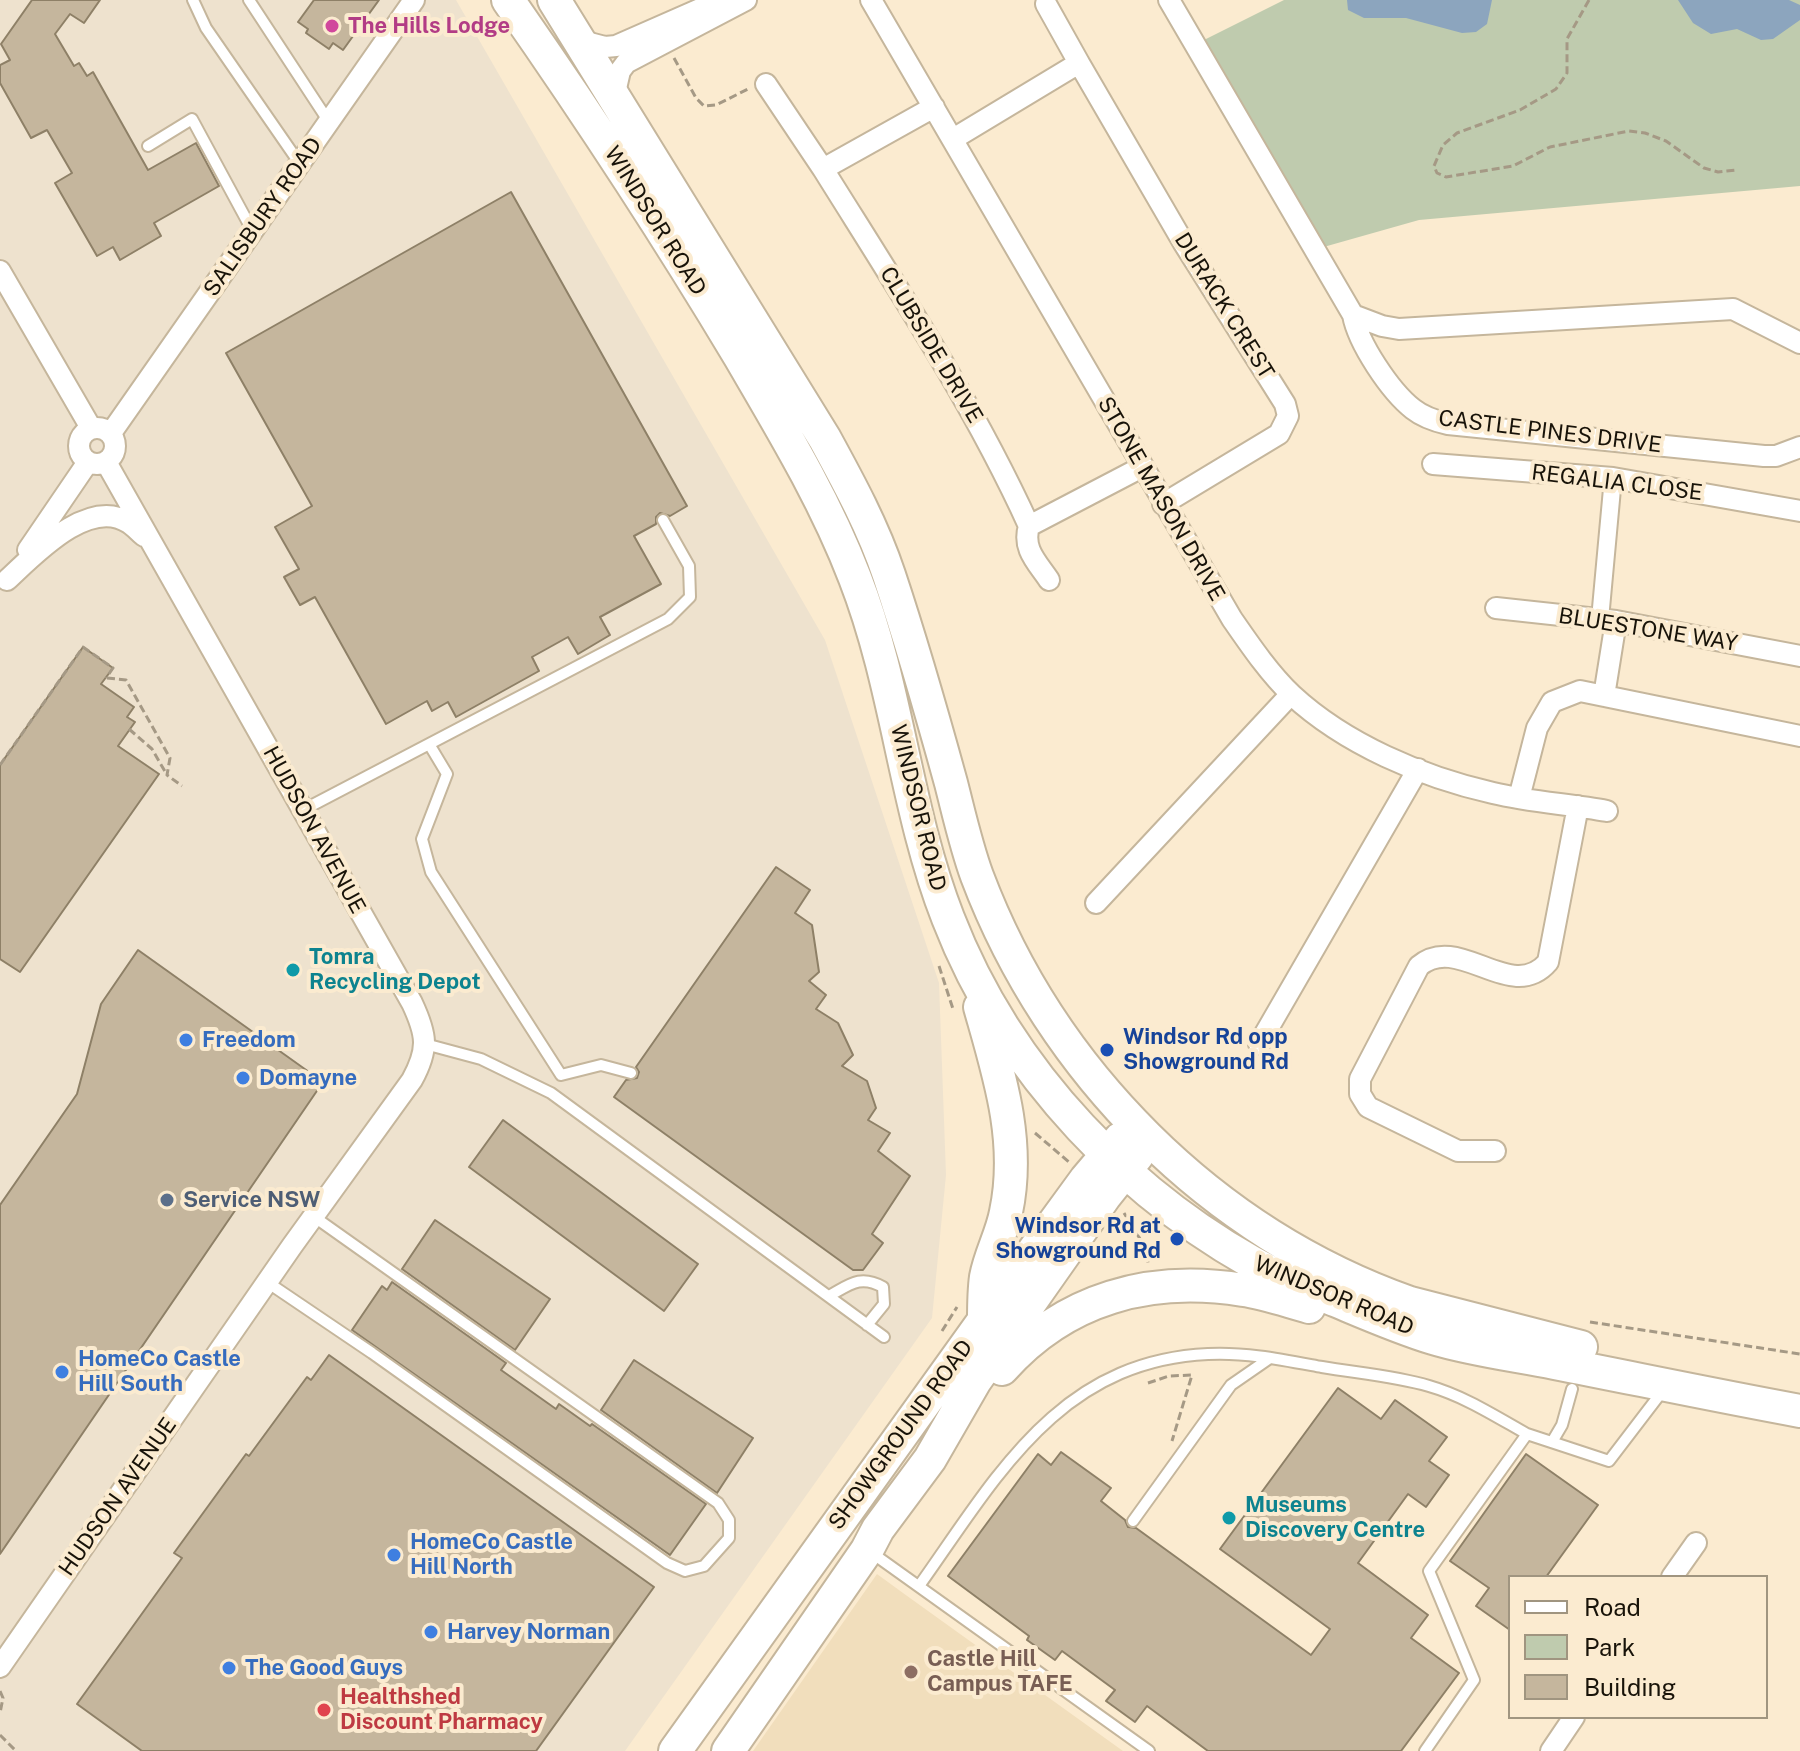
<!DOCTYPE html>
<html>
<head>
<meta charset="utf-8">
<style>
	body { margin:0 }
	#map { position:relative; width:1800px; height:1751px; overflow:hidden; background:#fbebd0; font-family:"Public Sans",sans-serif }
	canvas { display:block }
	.legend { position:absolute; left:1508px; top:1575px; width:260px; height:144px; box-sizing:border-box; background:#fbebd0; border:2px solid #a09580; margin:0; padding:10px 14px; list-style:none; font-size:24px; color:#181309 }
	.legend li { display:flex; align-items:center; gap:16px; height:40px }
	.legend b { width:40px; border:2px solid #a09580 }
</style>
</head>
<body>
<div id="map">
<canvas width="1800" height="1751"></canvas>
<ul class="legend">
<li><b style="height:10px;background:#fff"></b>Road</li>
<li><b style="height:22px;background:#bfcbae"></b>Park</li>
<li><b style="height:22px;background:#c5b69d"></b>Building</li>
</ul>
</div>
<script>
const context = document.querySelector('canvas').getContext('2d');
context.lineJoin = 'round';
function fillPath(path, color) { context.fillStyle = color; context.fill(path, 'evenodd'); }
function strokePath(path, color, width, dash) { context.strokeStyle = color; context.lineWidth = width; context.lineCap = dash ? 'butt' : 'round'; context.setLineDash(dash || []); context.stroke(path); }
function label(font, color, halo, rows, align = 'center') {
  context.font = font + ' "Public Sans",sans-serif'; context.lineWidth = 8; context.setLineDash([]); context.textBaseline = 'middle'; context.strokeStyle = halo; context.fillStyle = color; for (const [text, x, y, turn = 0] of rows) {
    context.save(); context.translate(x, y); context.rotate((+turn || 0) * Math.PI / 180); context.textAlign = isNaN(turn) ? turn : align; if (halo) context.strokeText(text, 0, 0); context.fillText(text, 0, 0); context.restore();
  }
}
const commercial = new Path2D(`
	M0,0H456L825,640L939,983L946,1175L932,1318L625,1751H0Z`);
const built = new Path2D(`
	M877,1574L903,1593L1123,1751H753Z`);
const green = new Path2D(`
	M1284,0H1800V186L1419,220L1313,250L1194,45Z`);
const water = new Path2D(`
	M1347,0H1492L1487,24L1476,32L1462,33L1406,18H1364L1348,10Z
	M1678,0H1789L1800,5V20L1773,39L1761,40L1737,29L1711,34L1693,23Z`);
const building = new Path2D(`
	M32,0H100L84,23L70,14L55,34L74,66L79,63L87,76L93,72L148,170L196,143L219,186L154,223L161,236L120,260L113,247L97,256L55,183L72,173L47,130L31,138L0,83V65L10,60L1,44Z
	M314,0H379L343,50L333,43L329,49L306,33L308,29L298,22Z
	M511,192L687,506L670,516L660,513L656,517V524L634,536L661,584L600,617L610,635L578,654L568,637L532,657L539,671L456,717L448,702L432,711L427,701L386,724L315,597L300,605L284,577L299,569L275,527L312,506L226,353Z
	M83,647L113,668L101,684L134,707L127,717L135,722L118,746L159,774L20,972L0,959V765Z
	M776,867L810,890L795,913L812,925L819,972L809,981L826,995L816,1009L838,1023L853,1055L842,1066L867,1081L876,1108L868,1120L890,1133L878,1151L910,1176L872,1234L883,1243L863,1270H853L614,1097L626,1080L637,1078L639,1072L636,1067Z
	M138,950L323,1082L0,1554V1205L77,1094L101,1004Z
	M503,1120L698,1264L664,1311L469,1167Z
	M435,1220L550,1299L515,1350L402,1269Z
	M392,1282L506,1363L501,1370L556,1409L559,1404L590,1426L592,1424L706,1504L670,1555L352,1330L382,1286L387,1290Z
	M329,1355L654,1587L536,1751H142L77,1704L182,1558L174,1553L246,1454L249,1456L307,1377L311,1380Z
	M634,1360L753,1438L717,1493L601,1410Z
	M1338,1388L1381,1419L1395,1400L1447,1437L1429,1461L1449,1475L1426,1507L1408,1494L1358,1563L1428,1615L1411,1638L1459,1673L1401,1751H1208L1147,1706L1135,1722L1106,1701L1115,1690L1062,1651L1055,1660L1027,1640L1029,1636L948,1576L1038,1454L1051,1465L1061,1452L1111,1488L1101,1501L1125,1520L1128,1527L1136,1528L1311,1655L1330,1629L1220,1549Z
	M1526,1454L1598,1505L1546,1577H1510V1630L1476,1606L1489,1588L1450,1561Z`);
const path = new Path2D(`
	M1589,0L1567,39V73L1556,89L1520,110L1457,133L1443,145L1434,166L1437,173L1446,177L1513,166L1550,147L1629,131L1645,133L1666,141L1704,168L1718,172L1736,170
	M674,58L696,98L704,106L716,105L748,89
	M107,678L126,680L170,758L167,775L182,786
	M129,729L152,749L167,775
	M0,765L83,647L113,668L106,678
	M939,966L953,1009
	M1035,1133L1069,1162
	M1124,1213L1147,1250L1148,1263
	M1590,1322L1800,1354
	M942,1331L957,1307
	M1148,1383L1169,1376L1192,1375L1172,1441
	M0,1691L3,1698L0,1713
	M0,1735L16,1751`);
const service = new Path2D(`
	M193,0L206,28L300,164
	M249,0L329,122
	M148,146L192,119L252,230
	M429,744L447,774L422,839L431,872L561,1075L601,1065L631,1073
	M303,810L668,619L690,597L689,566L663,520
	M425,1044L481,1059L551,1093L884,1337
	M267,1282L372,1353L667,1563L685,1571L704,1566L729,1538V1520L718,1503L313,1216
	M829,1296C849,1285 860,1274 883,1287L884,1304L867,1325
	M1527,1434L1609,1461L1664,1389
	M1552,1442L1562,1425L1572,1389
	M1133,1521L1231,1385L1270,1358
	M872,1553L1149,1751
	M919,1586C996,1478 1058,1361 1208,1354C1246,1352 1284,1360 1322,1367C1357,1373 1395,1376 1429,1386C1464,1396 1495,1416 1527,1434L1429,1571L1474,1680L1425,1751`);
const pedestrian = new Path2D(`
	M1600,619L1613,478`);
const minor = new Path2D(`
	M871,0L1232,619C1250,645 1269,673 1292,695C1345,744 1422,777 1493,793C1530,802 1569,804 1607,811
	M1169,0L1353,315C1358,343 1390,391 1413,409C1423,417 1435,421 1448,424L1764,456H1776L1800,447
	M1046,4L1079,63
	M578,40L605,47L616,46L716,2
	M766,84L823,169
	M614,97L620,71L626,63L746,0
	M934,107L823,169C896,286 972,401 1029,526
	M953,139L1079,63L1183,242L1285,404L1288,416L1279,434L1163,504
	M0,271L91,428
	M1353,315L1382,326L1399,329L1733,309L1800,343
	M79 446a18 18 0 1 1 36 0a18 18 0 1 1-36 0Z
	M111,433L414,0
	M1433,464L1613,478L1800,511
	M28,550L88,462
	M7,580C34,555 89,496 129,523C135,527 139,532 144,536
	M1049,580C1037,562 1022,549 1029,526L1142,467
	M1496,608L1616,621L1800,656
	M1604,696L1616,621
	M1519,798L1537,728L1552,702L1580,691L1800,736
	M1096,903L1291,694
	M1259,1044L1418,769
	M1495,1151H1458L1368,1107L1360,1094V1079L1419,966C1459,932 1511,1005 1548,962L1578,806
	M1672,1577L1696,1543
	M0,1667L292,1246L412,1080C429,1049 427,1035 412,1003L106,462
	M1551,1751L1574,1717`);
const primary = new Path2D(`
	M508,0C589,116 667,235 740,357C782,429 825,500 855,578C898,688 905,808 948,918C1008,1073 1132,1202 1279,1277C1297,1286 1317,1293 1337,1301C1368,1314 1400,1328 1433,1338C1472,1350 1515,1355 1555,1363C1637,1379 1718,1396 1800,1411
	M554,0L825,439C849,483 873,527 889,575C912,644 932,714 951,783C959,814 966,846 977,876C1051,1072 1212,1233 1410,1303L1581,1347
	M980,1007C999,1074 1021,1141 1006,1212C1002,1234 990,1255 986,1277C984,1291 984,1306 984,1320
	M1002,1369C1065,1298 1150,1275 1243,1290C1265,1293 1287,1301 1309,1307
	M675,1751L1040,1242L1086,1179L1120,1139
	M728,1751L867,1550L878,1529L930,1459L975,1381L1105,1196L1137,1156`);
const markers = [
	[332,26,8,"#d1479c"],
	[293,970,8,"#0f9aa8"],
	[186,1040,8,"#3f7fe0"],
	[1107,1050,8,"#1a4fb4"],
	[243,1078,8,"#3f7fe0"],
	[167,1200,8,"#5c6f8a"],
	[1177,1239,8,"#1a4fb4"],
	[62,1372,8,"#3f7fe0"],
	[1229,1518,8,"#0f9aa8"],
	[394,1555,8,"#3f7fe0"],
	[431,1632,8,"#3f7fe0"],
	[229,1668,8,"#3f7fe0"],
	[911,1672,8,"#8d6e63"],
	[324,1710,8,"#e0444e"]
];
const hotelNames = [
	["The Hills Lodge",348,26]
];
const streetNames = [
	["SALISBURY ROAD",263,217,-55],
	["WINDSOR ROAD",655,221,58],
	["DURACK CREST",1224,306,58],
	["CLUBSIDE DRIVE",931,345,59],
	["CASTLE PINES DRIVE",1550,432,7],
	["REGALIA CLOSE",1617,483,7],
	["STONE MASON DRIVE",1161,499,60],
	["BLUESTONE WAY",1648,630,9],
	["WINDSOR ROAD",918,808,76],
	["HUDSON AVENUE",314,830,61],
	["WINDSOR ROAD",1334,1296,23],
	["SHOWGROUND ROAD",901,1435,-54],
	["HUDSON AVENUE",118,1497,-55]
];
const cultureNames = [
	["Tomra",309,957],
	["Recycling Depot",309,982],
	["Museums",1245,1505],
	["Discovery Centre",1245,1530]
];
const transitNames = [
	["Windsor Rd opp",1123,1037],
	["Showground Rd",1123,1062],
	["Windsor Rd at",1161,1226,"right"],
	["Showground Rd",1161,1251,"right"]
];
const shopNames = [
	["Freedom",202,1040],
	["Domayne",259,1078],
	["HomeCo Castle",78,1359],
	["Hill South",78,1384],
	["HomeCo Castle",410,1542],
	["Hill North",410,1567],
	["Harvey Norman",447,1632],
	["The Good Guys",245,1668]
];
const serviceNames = [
	["Service NSW",183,1200]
];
const educationNames = [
	["Castle Hill",927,1659],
	["Campus TAFE",927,1684]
];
const healthNames = [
	["Healthshed",340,1697],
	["Discount Pharmacy",340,1722]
];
fillPath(commercial, '#eee2ce');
fillPath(built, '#f1debc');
fillPath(green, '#bfcbae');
fillPath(water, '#8ca5be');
fillPath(building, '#c5b69d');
strokePath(building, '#8e8067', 2);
strokePath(service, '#c5b69c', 14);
strokePath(pedestrian, '#c5b69c', 20);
strokePath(minor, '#c5b69c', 24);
strokePath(primary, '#c5b69c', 36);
strokePath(path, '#a59985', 3, [8, 4]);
strokePath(service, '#fff', 10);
strokePath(pedestrian, '#fff', 16);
strokePath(minor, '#fff', 20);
strokePath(primary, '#fff', 32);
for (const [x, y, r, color] of markers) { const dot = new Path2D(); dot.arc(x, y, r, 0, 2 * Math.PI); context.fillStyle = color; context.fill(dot); strokePath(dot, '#fbebd0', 3); }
label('bold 22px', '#b23c85', '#fbebd0', hotelNames, 'left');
label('22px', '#181309', '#fbebd0', streetNames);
label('bold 22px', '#0d838f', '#fbebd0', cultureNames, 'left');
label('bold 22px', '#164399', '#fbebd0', transitNames, 'left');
label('bold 22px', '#366cbe', '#fbebd0', shopNames, 'left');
label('bold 22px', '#4e5e75', '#fbebd0', serviceNames, 'left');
label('bold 22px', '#785e54', '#fbebd0', educationNames, 'left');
label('bold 22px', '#be3a42', '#fbebd0', healthNames, 'left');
</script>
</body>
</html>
